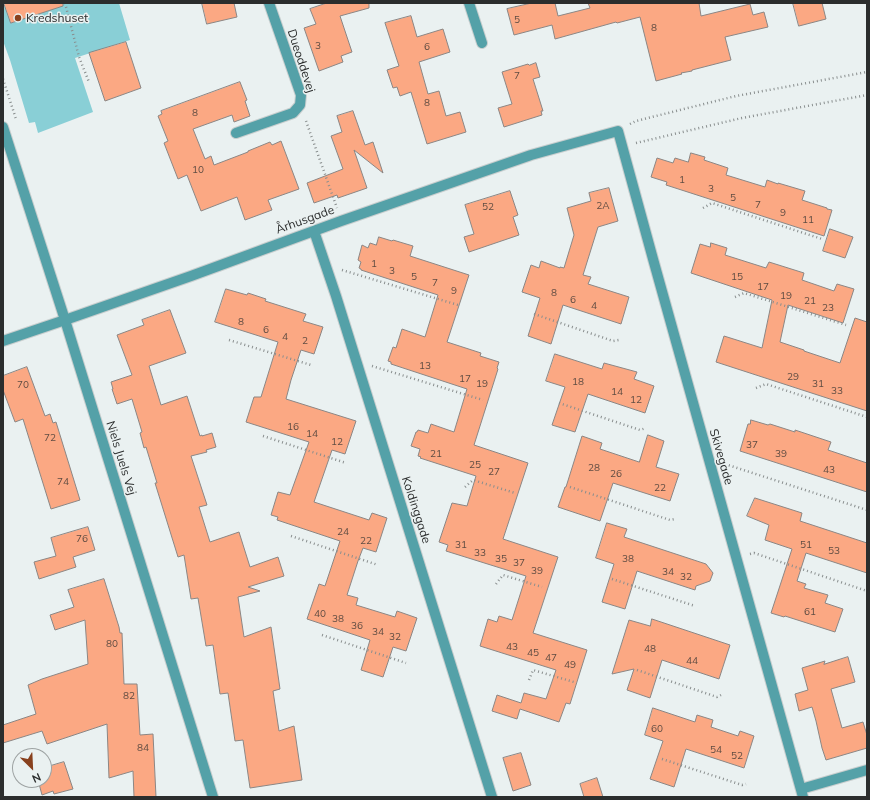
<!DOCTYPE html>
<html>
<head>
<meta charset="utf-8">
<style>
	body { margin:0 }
	#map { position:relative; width:870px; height:800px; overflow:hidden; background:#eaf1f1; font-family:Mulish,sans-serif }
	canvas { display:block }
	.frame { position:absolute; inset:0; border:4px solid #2b2d2d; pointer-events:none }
	.north { position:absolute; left:12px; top:748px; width:40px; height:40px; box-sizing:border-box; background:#eaf1f1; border:1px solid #9ea3a3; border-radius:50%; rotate:156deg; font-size:11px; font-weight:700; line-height:16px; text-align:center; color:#2b2d2d }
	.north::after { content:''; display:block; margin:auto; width:14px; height:18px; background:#88411e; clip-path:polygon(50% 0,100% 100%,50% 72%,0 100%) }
</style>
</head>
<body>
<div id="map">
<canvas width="870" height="800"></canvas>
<div class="frame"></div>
<div class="north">N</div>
</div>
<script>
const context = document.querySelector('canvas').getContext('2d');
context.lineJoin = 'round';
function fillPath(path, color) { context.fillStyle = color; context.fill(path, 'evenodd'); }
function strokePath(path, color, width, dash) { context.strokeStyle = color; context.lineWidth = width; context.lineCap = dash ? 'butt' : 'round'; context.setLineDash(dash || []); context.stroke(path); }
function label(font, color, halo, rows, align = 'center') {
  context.font = font + ' Mulish,sans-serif'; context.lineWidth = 3; context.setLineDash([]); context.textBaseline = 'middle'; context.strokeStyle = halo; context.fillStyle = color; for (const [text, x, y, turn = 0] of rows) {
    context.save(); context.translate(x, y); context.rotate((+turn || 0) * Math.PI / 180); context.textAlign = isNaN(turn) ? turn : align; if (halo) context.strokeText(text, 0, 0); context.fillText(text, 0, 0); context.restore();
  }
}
const green = new Path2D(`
	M3,3H4L11,23L59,7L58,3H119L130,40L75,58L93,112L38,133L35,122L29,123L10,60L3,41Z`);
const building = new Path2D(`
	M4,3H63V6L11,23Z
	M202,3H234L237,17L207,24Z
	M327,3H369V8L340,16L352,52L341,56L343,62L319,71L304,28L316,24L310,9Z
	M532,3H555L558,16L590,8L588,3H699L701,16L750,4L753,15L764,12L768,27L725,37L731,60L692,70V71L681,73L682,74L656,81L640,17L617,23L616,22L555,39L552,25L514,35L507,9Z
	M793,3H822L826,19L799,26Z
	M411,16L417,37L443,29L450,52L419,62L428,94L439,91L446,116L460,112L466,132L427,144L411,92L400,96L397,87L393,88L387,70L399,66L385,23Z
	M126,42L141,88L105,101L89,53Z
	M536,63L540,77L533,79L543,111H541L542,115L504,127L498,108L512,104L502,72L528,64L529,65Z
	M240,82L247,100L245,101L250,116L234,122L232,115L193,129L205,159L211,156L214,165L248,152V151L270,142L272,145L281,141L299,189L268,200L272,210L245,220L237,197L201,211L187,175L178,179L164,143L168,141L158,116L162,114L161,111Z
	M353,111L365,145L373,142L383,173L354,150L367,188L338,198L337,195L314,203L307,183L343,169L331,136L342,132L337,116Z
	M691,153L705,157L704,160L728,168L726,175L765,187L767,180L778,184V183L805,191L802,200L827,208V209L832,210L824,236L666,185L667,182L651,177L657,158L673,163L675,158L688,162Z
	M609,188L618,221L598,227L583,275L591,277L588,284L629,297L621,324L563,305L551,344L528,336L540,298L522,292L531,265L539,268L541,261L560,268V267L564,268L574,235L567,208L591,201L589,193Z
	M510,191L518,215L513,217L519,235L469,252L464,237L474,234L465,205Z
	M830,229L853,237L845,258L823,251Z
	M379,237L392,241L393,240L413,246L410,256L469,275L447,342L481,353L480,356L499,362L497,368L498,369L474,445L528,463L503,539L558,557L533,633L587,650L570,704L566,703L559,722L520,709L517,719L492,711L497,695L521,703L524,693L546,699L556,670L480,646L488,619L497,622L499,616L512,620L526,576L446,551L448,545L439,542L452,503L467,506L476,476L420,458L421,457L418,456L420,449L411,446L416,432H417L418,430L428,433L431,424L454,432L467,389L391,364V362L388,361L393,347L396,348L402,329L425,337L438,295L361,270V269L359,268L361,262L358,260L362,245L368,248L370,243L376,245Z
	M711,243L727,248L725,255L766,268L769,262L804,273L802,280L834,291L837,284L854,289L843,323L788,305L780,342L804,350V351L840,363L855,318L867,322V411L716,362L724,336L762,348L772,300L691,273L700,244L710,247Z
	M226,289L247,295L248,293L266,299L265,301L306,314L303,321L323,327L314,354L301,350L291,380L286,399L356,421L345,454L332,450L314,502L369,520L372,513L387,518L376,552L363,548L358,561L347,595L358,598L356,605L395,617L397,611L417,618L406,651L393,647L383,677L361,670L370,640L307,619L319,584L325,586L340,541L277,520L278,517L271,515L278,492L290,495L309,442L246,422L254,397H261L278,342L215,322Z
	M170,310L186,353L149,366L161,405L187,396L200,436L202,435V436L212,433L216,447L206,450L207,452L191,456L207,505L199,507L210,542L239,532L250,567L278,557L284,576L248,587L260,591L238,597L244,637L271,627L280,689L273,691L279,731L294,726L302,780L250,788L243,740L235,741L228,693L220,694L213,645L206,646L198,598L191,599L184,555L178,557L155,483H157L146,447L144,448L140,433L142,432L132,399L117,404L112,389H113L111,382L132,375L117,335L144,325L142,320Z
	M555,354L602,369L604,363L637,372L634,379L654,386L645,413L588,394L575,432L552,425L565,387L546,381Z
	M27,367L45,416L50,414L53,423L56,422L80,500L51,509L23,419L15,422L3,390V376Z
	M751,420L768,425L770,424L795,432V430L831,442L828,450L867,463V492L740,451L748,424H750Z
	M648,435L664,441L656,467L679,474L670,501L613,483L600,521L558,507L565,487H566L582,436L602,443L600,449L639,462Z
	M755,498L802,513L800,521L867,543V573L806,553L797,581L806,584L804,588L828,595L825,603L843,609L835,632L785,616L784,617L771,613L792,549L765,540L769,525L747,516Z
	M607,523L627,529L624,537L706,564L713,573L710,581L696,586L695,590L637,571L625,609L602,602L614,564L596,558Z
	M88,527L95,550L73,557L76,567L39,579L34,562L56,556L51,538Z
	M104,579L119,627L120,633H122L124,684H137L140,735L153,734L156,797H134L133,771L109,778L107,724L47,744L42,731L3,743V725L36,714L28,685L42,679L88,664L85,620L55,630L50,615L74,607L68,590Z
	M652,619L730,645L719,679L662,660L650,698L627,690L634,669L612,674L629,620L650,626Z
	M848,657L855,682L831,689L842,728L863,722L867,735V748L826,760L822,748L816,721L812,707L799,711L795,694L808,690L802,668L825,661L824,664Z
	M653,708L695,722L697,715L713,720L711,727L738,736L740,731L754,736L744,768L686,749L674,787L650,779L663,741L645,735Z
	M521,753L531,785L513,791L503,758Z
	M64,762L73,789L54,794L53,791L42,795L38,780H44V768Z
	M597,778L603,797H584L580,784Z`);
const path = new Path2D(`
	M65,3L79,57L89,82
	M3,79L16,119
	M306,121L337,208
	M630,124L636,121L736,96L867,72
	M636,143L742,118L867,95
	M703,208L712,203L822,239
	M342,270L458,305
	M735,297L744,293L846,325
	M534,314L613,341L619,340
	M229,340L311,365
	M372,366L483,400
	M756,388L766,384L867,417
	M559,403L640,430L646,428
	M263,436L346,463
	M725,466L728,465L867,510
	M465,487L473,480L515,493
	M570,487L670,520L675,519
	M291,536L378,565
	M750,554L754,553L867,591
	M612,579L695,606
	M496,584L503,575L542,587
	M322,635L406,663
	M637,670L717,697L721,695
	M529,680L533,670L574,682
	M662,759L742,785L746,784`);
const minor = new Path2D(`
	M469,3L482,43
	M236,133L293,113L300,105L301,95L269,3
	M314,231L336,296L492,797
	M65,320L191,276L341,221L531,155L618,131L653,259L803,797
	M801,789L867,770`);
const tertiary = new Path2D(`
	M3,127L65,320L213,797
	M3,341L65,320`);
const markers = [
	[18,18,4,"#88411e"]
];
const numberNames = [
	["5",517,20],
	["8",654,28],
	["3",318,46],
	["6",427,47],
	["7",517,76],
	["8",427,103],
	["8",195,113],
	["10",198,170],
	["1",682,180],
	["3",711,189],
	["5",733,198],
	["7",758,205],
	["2A",603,206],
	["52",488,207],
	["9",783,213],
	["11",808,220],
	["1",374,264],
	["3",392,271],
	["5",414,277],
	["15",737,277],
	["7",435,283],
	["17",763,287],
	["9",454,291],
	["8",554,293],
	["19",786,296],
	["6",573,300],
	["21",810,301],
	["4",594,306],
	["23",828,308],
	["8",241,322],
	["6",266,330],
	["4",285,337],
	["2",305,341],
	["13",425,366],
	["29",793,377],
	["17",465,379],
	["18",578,382],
	["19",482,384],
	["31",818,384],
	["70",23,385],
	["33",837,391],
	["14",617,392],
	["12",636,400],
	["16",293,427],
	["14",312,434],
	["72",50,438],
	["12",337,442],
	["37",752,445],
	["21",436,454],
	["39",781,454],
	["25",475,465],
	["28",594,468],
	["43",829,470],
	["27",494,472],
	["26",616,474],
	["74",63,482],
	["22",660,488],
	["24",343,532],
	["76",82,539],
	["22",366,541],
	["31",461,545],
	["51",806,545],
	["53",834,551],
	["33",480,553],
	["35",501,559],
	["38",628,559],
	["37",519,563],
	["39",537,571],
	["34",668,572],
	["32",686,577],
	["61",810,612],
	["40",320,614],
	["38",338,619],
	["36",357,626],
	["34",378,632],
	["32",395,637],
	["80",112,644],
	["43",512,647],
	["48",650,649],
	["45",533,653],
	["47",551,658],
	["44",692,661],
	["49",570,665],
	["82",129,696],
	["60",657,729],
	["84",143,748],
	["54",716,750],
	["52",737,756]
];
const poiNames = [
	["Kredshuset",26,18]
];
const streetNames = [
	["Dueoddevej",301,61,72],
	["Århusgade",305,220,-20],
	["Skivegade",721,457,74],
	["Niels Juels Vej",121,458,73],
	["Koldinggade",416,510,72]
];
fillPath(green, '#89cfd6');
fillPath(building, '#fba883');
strokePath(building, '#8b8684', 1);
strokePath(minor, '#c8cece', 12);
strokePath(tertiary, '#c8cece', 12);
strokePath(path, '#898e8e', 2.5, [1, 3]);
strokePath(minor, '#54a1a8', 10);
strokePath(tertiary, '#54a1a8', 10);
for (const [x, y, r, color] of markers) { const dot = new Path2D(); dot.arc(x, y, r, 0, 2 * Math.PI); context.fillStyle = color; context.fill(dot); strokePath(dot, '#eaf1f1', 1.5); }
label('10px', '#5f4c42', null, numberNames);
label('12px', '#2b2d2d', '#eaf1f1', poiNames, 'left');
label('12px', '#2b2d2d', '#eaf1f1', streetNames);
</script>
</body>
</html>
